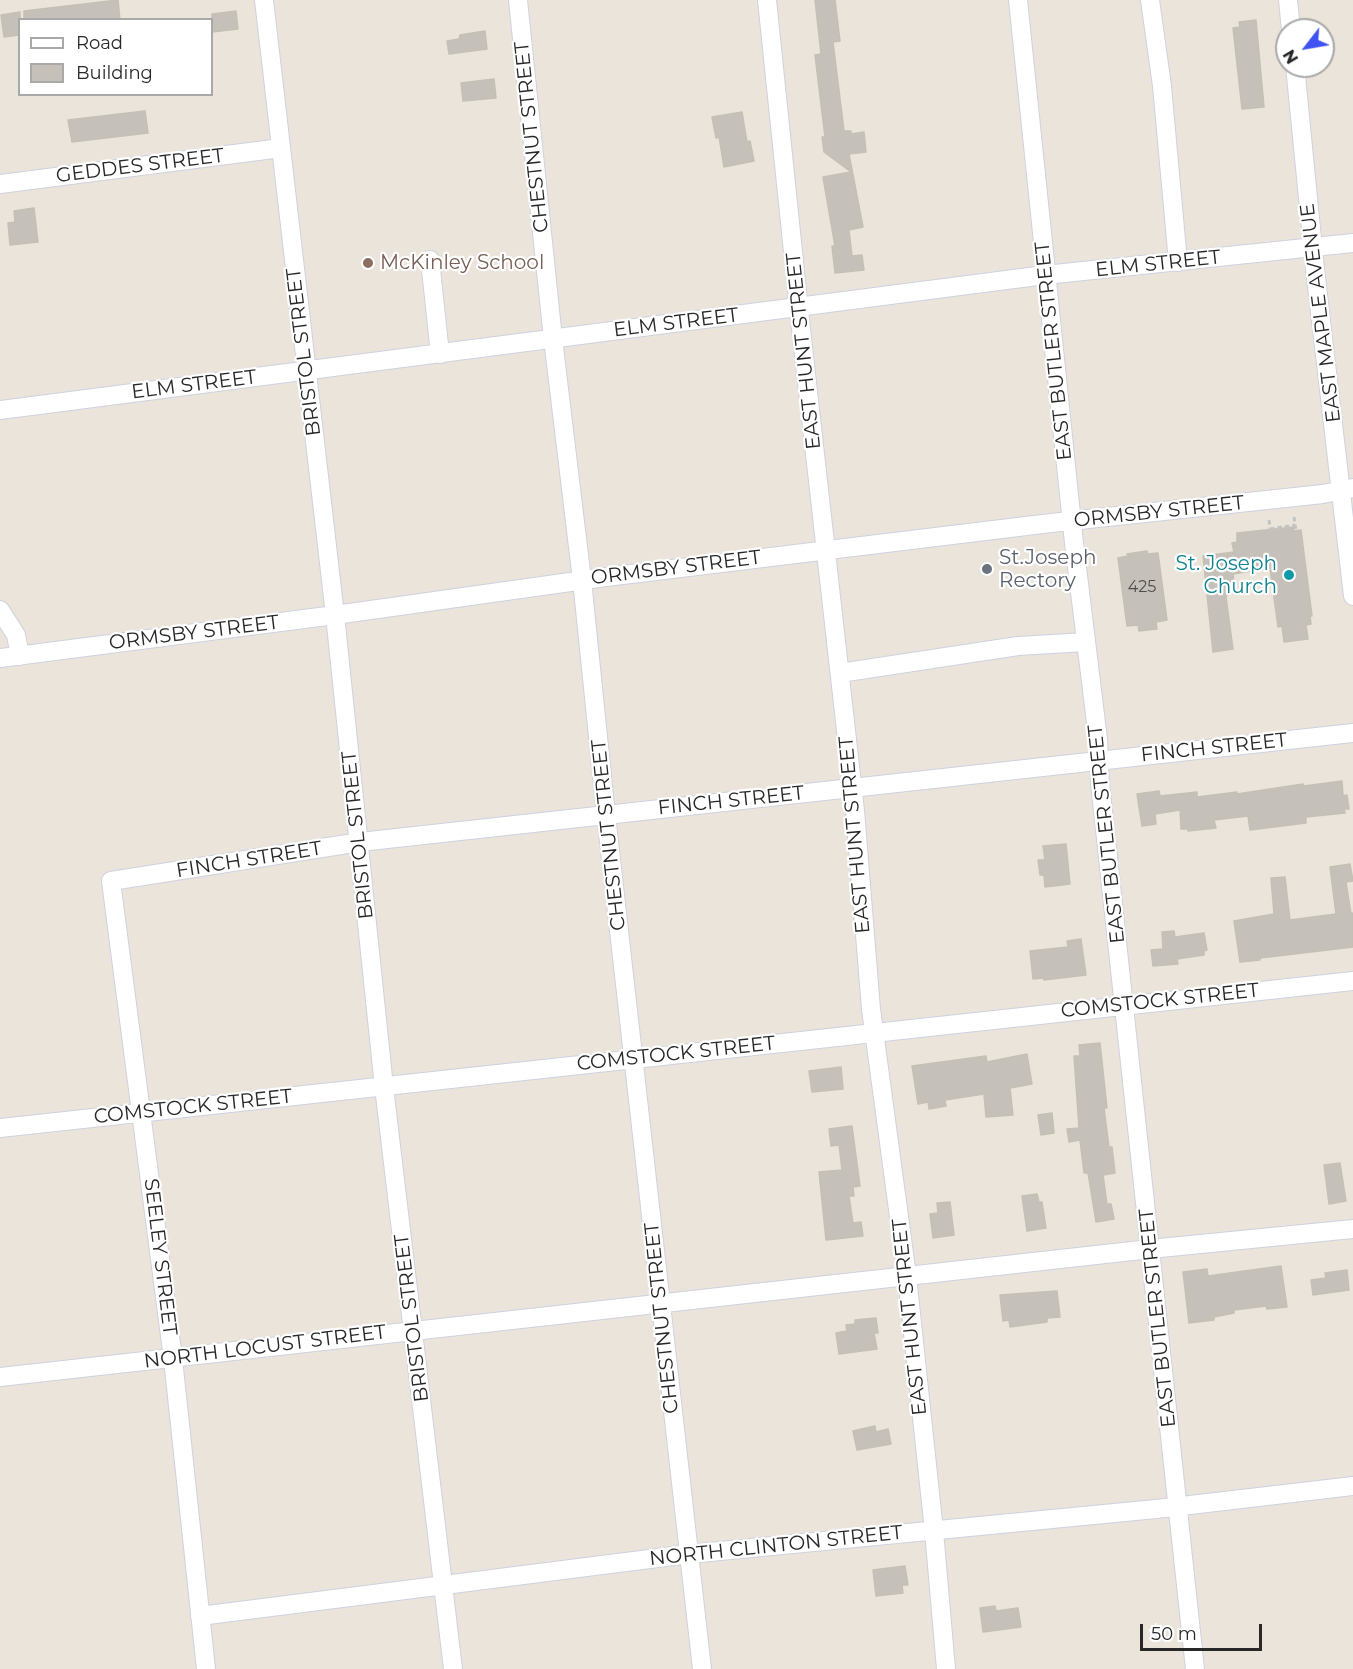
<!DOCTYPE html>
<html>
<head>
<meta charset="utf-8">
<style>
	body { margin:0 }
	#map { position:relative; width:1353px; height:1669px; overflow:hidden; background:#eae4da; font-family:Montserrat,sans-serif }
	canvas { display:block }
	.legend { position:absolute; left:18px; top:18px; width:195px; height:78px; box-sizing:border-box; background:#fff; border:2px solid #a9a9a9; margin:0; padding:8px 10px; list-style:none; font-size:18px; color:#282828 }
	.legend li { display:flex; align-items:center; gap:12px; height:30px }
	.legend b { width:30px; border:2px solid #a9a9a9 }
	.north { position:absolute; left:1275px; top:18px; width:60px; height:60px; box-sizing:border-box; background:#fff; border:2px solid #a9a9a9; border-radius:50%; rotate:239deg; font-size:16px; font-weight:700; line-height:24px; text-align:center; color:#282828 }
	.north::after { content:''; display:block; margin:auto; width:21px; height:27px; background:#3f52f2; clip-path:polygon(50% 0,100% 100%,50% 72%,0 100%) }
	.scale { position:absolute; left:1140px; top:1624px; width:122px; height:27px; box-sizing:border-box; border:3px solid #282828; border-top:0; padding-left:8px; font-size:18px; line-height:21px; white-space:nowrap; color:#282828; -webkit-text-stroke:4px #fff; paint-order:stroke }
</style>
</head>
<body>
<div id="map">
<canvas width="1353" height="1669"></canvas>
<ul class="legend">
<li><b style="height:8px;background:#fff"></b>Road</li>
<li><b style="height:16px;background:#c5c1ba"></b>Building</li>
</ul>
<div class="north">N</div>
<div class="scale">50 m</div>
</div>
<script>
const context = document.querySelector('canvas').getContext('2d');
context.lineJoin = 'round';
function fillPath(path, color) { context.fillStyle = color; context.fill(path, 'evenodd'); }
function strokePath(path, color, width, dash) { context.strokeStyle = color; context.lineWidth = width; context.lineCap = dash ? 'butt' : 'round'; context.setLineDash(dash || []); context.stroke(path); }
function label(font, color, halo, rows, align = 'center') {
  context.font = font + ' Montserrat,sans-serif'; context.lineWidth = 4.5; context.setLineDash([]); context.textBaseline = 'middle'; context.strokeStyle = halo; context.fillStyle = color; for (const [text, x, y, turn = 0] of rows) {
    context.save(); context.translate(x, y); context.rotate((+turn || 0) * Math.PI / 180); context.textAlign = isNaN(turn) ? turn : align; if (halo) context.strokeText(text, 0, 0); context.fillText(text, 0, 0); context.restore();
  }
}
const building = new Path2D(`
	M118,0L120,20H24V11Z
	M815,0H835L840,41L833,42L844,131H851V134L864,132L866,152L849,154L863,227L849,230L852,256L862,255L864,270L835,273L832,246H835L823,177L851,172L824,152L822,137H825L815,55L821,54Z
	M236,11L238,29L212,32V14Z
	M20,12V35L4,37L1,15Z
	M1256,20L1264,107L1242,109L1233,28L1240,27L1239,22Z
	M485,31L487,49L449,54L447,41L459,39L460,35Z
	M494,79L496,98L463,101L461,83Z
	M145,111L148,133L72,142L68,120Z
	M742,112L747,142L750,141L754,161L724,167L719,137L716,138L712,117Z
	M34,208L38,242L10,245L8,223L15,222L14,211Z
	M1294,527V531L1301,530L1312,616H1310L1311,624L1306,625L1308,639L1284,642L1282,626L1278,627L1270,568L1233,574L1234,583L1226,597L1233,649L1213,652L1203,556L1234,552L1232,543L1237,542V533Z
	M1147,551L1148,554L1158,553L1167,620L1156,622L1157,629L1139,631L1138,625L1127,626L1118,558L1128,556L1127,554Z
	M1342,781L1343,796L1347,795L1349,809H1344L1345,813L1306,817V823L1250,830L1248,816L1214,820L1216,828L1188,831V829H1181L1180,810L1155,814L1156,824L1142,826L1137,794L1159,791L1160,796L1197,792V797L1237,792V794L1303,784L1304,786Z
	M1066,844L1070,884L1045,887L1044,875H1040L1038,860H1045L1043,846Z
	M1350,864L1353,881L1346,882L1351,914L1353,913V947L1260,958V960L1240,962L1234,921L1274,914L1271,878L1285,877L1290,920L1336,914L1330,867Z
	M1174,931L1175,937L1204,933L1207,950L1204,951V955L1177,959L1178,964L1153,966L1151,950L1163,949L1162,932Z
	M1081,939L1086,975L1044,980L1043,978L1033,979L1030,951L1068,947L1067,941Z
	M1100,1043L1107,1108H1104L1109,1147H1112L1115,1173L1103,1175L1107,1204H1111L1114,1219L1096,1222L1088,1173H1084L1080,1140L1069,1142L1067,1129L1079,1128L1074,1056H1080L1079,1045Z
	M1027,1054L1032,1084L1010,1088L1013,1115L986,1117L984,1094L945,1100L946,1106L929,1109L928,1102L918,1104L912,1066L986,1056L987,1062Z
	M841,1067L843,1089L812,1092L809,1071Z
	M1052,1113L1054,1133L1041,1135L1038,1115Z
	M852,1126L860,1186L853,1187L854,1196H849L853,1223L861,1222L863,1236L826,1240L819,1172L842,1170L839,1145L831,1146L829,1129Z
	M1340,1163L1346,1201L1329,1204L1324,1165Z
	M1037,1194L1039,1202H1042L1046,1228L1027,1231L1022,1196Z
	M950,1202L954,1235L933,1238L930,1214L938,1213L937,1203Z
	M1281,1266L1287,1307L1267,1309L1266,1306L1234,1310V1313L1214,1317V1320L1189,1323L1183,1272L1207,1269L1208,1276Z
	M1347,1270L1349,1290L1313,1295L1311,1280L1326,1278L1325,1273Z
	M1057,1291L1060,1317L1047,1318V1322L1010,1327L1009,1320L1003,1321L1000,1295Z
	M876,1318L878,1333H874L877,1349L839,1354L836,1333L847,1331L846,1325L855,1324V1320Z
	M875,1426L876,1432L888,1429L891,1444L857,1450L853,1431Z
	M905,1566L908,1585H902L903,1593L876,1596L873,1570Z
	M995,1606L996,1611L1018,1608L1021,1627L983,1632L980,1608Z`);
const path = new Path2D(`
	M1294,517L1296,531
	M1269,520L1271,534
	M1270,529L1295,525`);
const minor = new Path2D(`
	M264,0L335,615L384,1087L453,1669
	M518,0L553,339L582,580L606,815L702,1669
	M767,0L801,329L855,811L871,1009L907,1276L934,1531L946,1669
	M1018,0L1074,543L1098,739L1100,783L1195,1669
	M1150,0L1162,86L1178,262
	M1288,0L1291,30
	M1295,66L1315,269L1353,596
	M0,184L281,148
	M430,260L440,354
	M0,410L1045,275L1353,243
	M0,610L16,635L20,656
	M0,658L335,615L606,577L1051,523L1323,494L1353,488
	M840,673L1018,646L1086,642
	M0,1128L1353,981
	M0,1377L1150,1249L1353,1229
	M200,1616L689,1554L1156,1509L1353,1486
	M206,1669L173,1359L111,881L360,842L1353,733`);
const markers = [
	[368,263,6,"#8d6e63"],
	[987,569,6,"#6b7280"],
	[1289,575,6,"#0f9aa8"]
];
const numberNames = [
	["425",1142,587]
];
const streetNames = [
	["CHESTNUT STREET",532,137,-96],
	["GEDDES STREET",140,166,-7],
	["ELM STREET",1158,264,-6],
	["EAST MAPLE AVENUE",1321,313,-97],
	["ELM STREET",676,323,-7],
	["EAST HUNT STREET",804,351,-96],
	["EAST BUTLER STREET",1054,351,-96],
	["BRISTOL STREET",304,352,-97],
	["ELM STREET",194,385,-7],
	["ORMSBY STREET",1159,512,-6],
	["ORMSBY STREET",676,568,-7],
	["ORMSBY STREET",194,633,-7],
	["FINCH STREET",1214,748,-6],
	["FINCH STREET",731,801,-6],
	["EAST BUTLER STREET",1107,834,-96],
	["BRISTOL STREET",358,835,-96],
	["CHESTNUT STREET",609,835,-96],
	["EAST HUNT STREET",855,835,-95],
	["FINCH STREET",249,860,-9],
	["COMSTOCK STREET",1160,1001,-6],
	["COMSTOCK STREET",676,1054,-6],
	["COMSTOCK STREET",193,1107,-6],
	["SEELEY STREET",160,1257,83],
	["EAST HUNT STREET",910,1317,-96],
	["BRISTOL STREET",412,1318,-97],
	["CHESTNUT STREET",662,1318,-96],
	["EAST BUTLER STREET",1158,1318,-96],
	["NORTH LOCUST STREET",265,1347,-7],
	["NORTH CLINTON STREET",776,1546,-6]
];
const educationNames = [
	["McKinley School",380,263]
];
const worshipNames = [
	["St.Joseph",999,558],
	["Rectory",999,581]
];
const cultureNames = [
	["St. Joseph",1277,564],
	["Church",1277,587]
];
fillPath(building, '#c5c1ba');
strokePath(building, '#c5c0b4', 1.5);
strokePath(minor, '#cfd1e1', 20);
strokePath(path, '#c3c3c3', 3, [4.5, 3]);
strokePath(minor, '#fff', 18);
for (const [x, y, r, color] of markers) { const dot = new Path2D(); dot.arc(x, y, r, 0, 2 * Math.PI); context.fillStyle = color; context.fill(dot); strokePath(dot, '#fff', 2); }
label('16px', '#4f4e4c', null, numberNames);
label('20px', '#282828', '#fff', streetNames);
label('20px', '#785e54', '#fff', educationNames, 'left');
label('20px', '#5b616d', '#fff', worshipNames, 'left');
label('20px', '#0d838f', '#fff', cultureNames, 'right');
</script>
</body>
</html>
